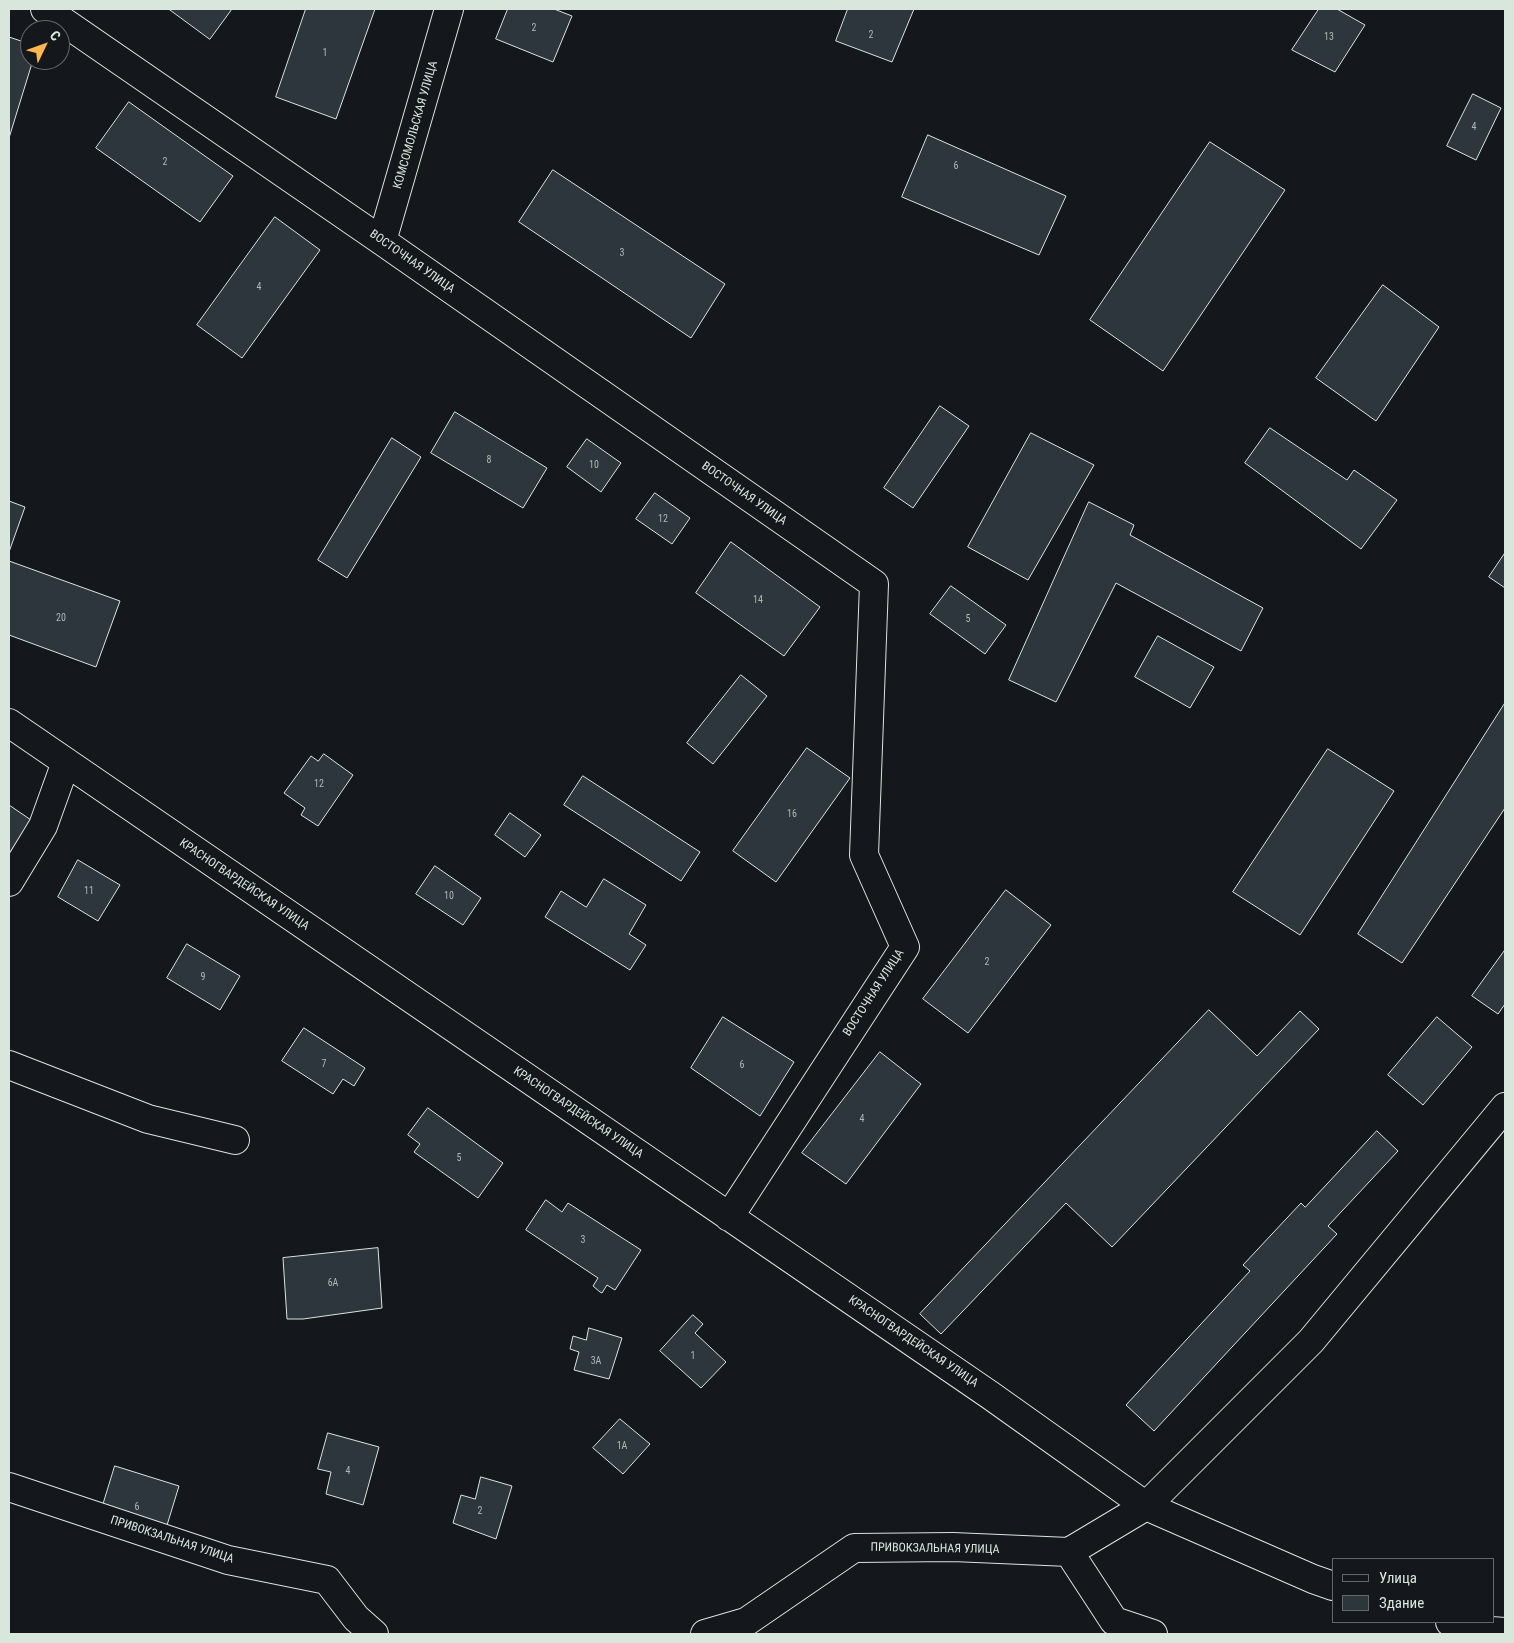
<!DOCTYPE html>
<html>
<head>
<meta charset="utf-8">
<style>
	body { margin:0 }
	#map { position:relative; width:1514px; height:1643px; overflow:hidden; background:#14181c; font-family:"Roboto Condensed",sans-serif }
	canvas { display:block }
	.frame { position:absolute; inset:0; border:10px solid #d8e6dc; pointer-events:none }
	.legend { position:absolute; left:1332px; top:1558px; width:162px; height:65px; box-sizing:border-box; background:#14181c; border:1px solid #626a69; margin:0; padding:6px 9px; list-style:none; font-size:15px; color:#d8e6dc }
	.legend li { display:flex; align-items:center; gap:10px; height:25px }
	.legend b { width:25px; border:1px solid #626a69 }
	.north { position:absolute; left:20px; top:20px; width:50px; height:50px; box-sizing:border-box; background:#14181c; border:1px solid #626a69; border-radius:50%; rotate:48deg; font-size:14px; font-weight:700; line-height:20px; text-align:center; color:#d8e6dc }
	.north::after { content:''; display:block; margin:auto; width:18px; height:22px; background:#ffb74d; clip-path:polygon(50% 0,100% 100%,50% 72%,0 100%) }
</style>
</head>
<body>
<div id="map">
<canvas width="1514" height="1643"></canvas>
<div class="frame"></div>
<ul class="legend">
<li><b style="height:6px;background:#14181c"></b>Улица</li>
<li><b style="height:14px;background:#2c363c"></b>Здание</li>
</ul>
<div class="north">С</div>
</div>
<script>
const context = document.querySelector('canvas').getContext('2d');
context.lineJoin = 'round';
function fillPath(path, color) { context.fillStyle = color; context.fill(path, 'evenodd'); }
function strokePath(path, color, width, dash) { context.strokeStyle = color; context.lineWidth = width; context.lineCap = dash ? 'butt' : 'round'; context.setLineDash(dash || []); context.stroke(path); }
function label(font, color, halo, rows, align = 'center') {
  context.font = font + ' "Roboto Condensed",sans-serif'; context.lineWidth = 4; context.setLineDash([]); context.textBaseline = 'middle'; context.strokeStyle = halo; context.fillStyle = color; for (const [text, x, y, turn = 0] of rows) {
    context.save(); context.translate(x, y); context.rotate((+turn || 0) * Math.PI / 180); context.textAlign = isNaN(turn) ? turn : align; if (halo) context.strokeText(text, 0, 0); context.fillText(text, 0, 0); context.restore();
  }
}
const building = new Path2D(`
	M169,9H232L210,39Z
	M306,9H375L336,119L276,97Z
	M508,9H554L572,16L553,62L496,39Z
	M848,9H914L892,62L836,41Z
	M1319,9H1337L1365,25L1335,72L1292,50Z
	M9,37L30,44V60H33L9,138Z
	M1473,94L1501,108L1476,160L1447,146Z
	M129,102L233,176L200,222L96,148Z
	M928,135L1066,196L1039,255L902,197Z
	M1210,142L1285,190L1163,371L1090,320Z
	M553,170L725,284L691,338L519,222Z
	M275,217L320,250L242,358L197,325Z
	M1383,285L1439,327L1376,421L1316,378Z
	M940,406L969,426L913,508L884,488Z
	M455,412L547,468L523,508L431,453Z
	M1270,428L1347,480L1354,470L1397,500L1361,549L1245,463Z
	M1031,433L1094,465L1028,580L968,547Z
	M392,438L421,457L347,578L318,560Z
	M587,439L621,463L601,492L567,467Z
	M655,493L690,518L672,544L636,519Z
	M9,501L25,507L9,552Z
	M1089,502L1134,525L1130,535L1263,608L1241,651L1116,583L1056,702L1009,680Z
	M731,542L820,607L784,656L696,593Z
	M1505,553V588L1489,577Z
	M9,561L120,601L96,667L9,635Z
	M951,586L1006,625L985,654L930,614Z
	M1158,636L1214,667L1190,708L1135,677Z
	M741,675L767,696L713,764L687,743Z
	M1505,703V808L1402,963L1358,934Z
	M807,748L850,778L776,882L733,851Z
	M1328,749L1394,791L1300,935L1233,892Z
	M324,754L353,775L318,826L301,815L305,808L284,793L311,756L318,761Z
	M583,776L700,852L681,881L564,805Z
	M9,805L31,820L9,854Z
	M510,813L541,835L525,857L495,835Z
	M78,860L120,885L98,921L58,897Z
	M435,866L481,898L463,925L416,894Z
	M604,879L646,905L629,934L646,945L630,970L545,917L561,891L586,907Z
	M1006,890L1051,925L968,1033L923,999Z
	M187,944L240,976L220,1010L167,978Z
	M1505,950V1004L1498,1014L1472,996Z
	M1209,1010L1257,1056L1300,1011L1319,1029L1112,1247L1066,1203L941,1334L920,1314Z
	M723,1017L794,1062L760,1116L691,1068Z
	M1437,1017L1472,1047L1423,1105L1388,1075Z
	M304,1028L365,1068L354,1086L343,1079L333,1094L282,1061Z
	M880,1052L921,1084L846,1184L802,1153Z
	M428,1108L503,1163L478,1198L414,1152L420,1144L408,1135Z
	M1377,1131L1398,1151L1328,1226L1337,1234L1154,1431L1126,1405L1250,1271L1243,1265L1301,1203L1305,1207Z
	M546,1200L562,1212L568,1203L641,1250L615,1290L607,1285L602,1293L600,1292L593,1286L598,1278L526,1230Z
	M378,1248L382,1308L303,1319H287L283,1258Z
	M693,1315L703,1324L695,1333L726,1362L701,1388L660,1351Z
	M589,1328L622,1338L609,1379L574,1370L579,1352L570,1349L573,1336L586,1340Z
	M620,1419L650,1444L623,1474L593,1448Z
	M328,1433L379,1447L363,1505L326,1494L331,1472L318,1469Z
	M115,1466L179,1486L164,1535L100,1515Z
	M481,1477L512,1486L496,1539L453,1523L461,1495L475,1499Z`);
const minor = new Path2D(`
	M45,9L382,241L874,584L864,855L905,947L729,1217
	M382,241L449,9
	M9,723L990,1395L1146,1506L1313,1579L1333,1586
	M9,882L43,826L66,762
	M9,1065L148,1119L235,1140
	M9,1487L228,1560L327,1580L356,1618L374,1634
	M1069,1552L1114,1621L1153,1634
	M1450,1622L1477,1630L1505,1632
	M705,1634L746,1622L854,1548L953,1547L1069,1552L1146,1506L1311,1341L1505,1107`);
const numberNames = [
	["2",534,28],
	["2",871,35],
	["13",1329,37],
	["1",325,53],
	["4",1474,127],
	["2",165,162],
	["6",956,166],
	["3",622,253],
	["4",259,287],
	["8",489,460],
	["10",594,465],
	["12",663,519],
	["14",758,600],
	["20",61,618],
	["5",968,619],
	["12",319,784],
	["16",792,814],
	["11",89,891],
	["10",449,896],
	["2",987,962],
	["9",203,977],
	["7",324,1064],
	["6",742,1065],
	["4",862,1119],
	["5",459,1158],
	["3",583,1240],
	["6А",333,1283],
	["1",693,1356],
	["3А",596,1361],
	["1А",622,1446],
	["4",348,1471],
	["6",137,1507],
	["2",480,1511]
];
const streetNames = [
	["КОМСОМОЛЬСКАЯ УЛИЦА",416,125,-74],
	["ВОСТОЧНАЯ УЛИЦА",412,262,35],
	["ВОСТОЧНАЯ УЛИЦА",744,494,35],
	["КРАСНОГВАРДЕЙСКАЯ УЛИЦА",244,885,34],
	["ВОСТОЧНАЯ УЛИЦА",874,993,-57],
	["КРАСНОГВАРДЕЙСКАЯ УЛИЦА",578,1113,34],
	["КРАСНОГВАРДЕЙСКАЯ УЛИЦА",913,1342,34],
	["ПРИВОКЗАЛЬНАЯ УЛИЦА",172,1540,18],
	["ПРИВОКЗАЛЬНАЯ УЛИЦА",935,1549,1]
];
fillPath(building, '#2c363c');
strokePath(building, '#d8e6dc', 1);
strokePath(minor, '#d8e6dc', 30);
strokePath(minor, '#14181c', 28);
label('10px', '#adbab4', null, numberNames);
label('12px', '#d8e6dc', '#14181c', streetNames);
</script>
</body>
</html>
